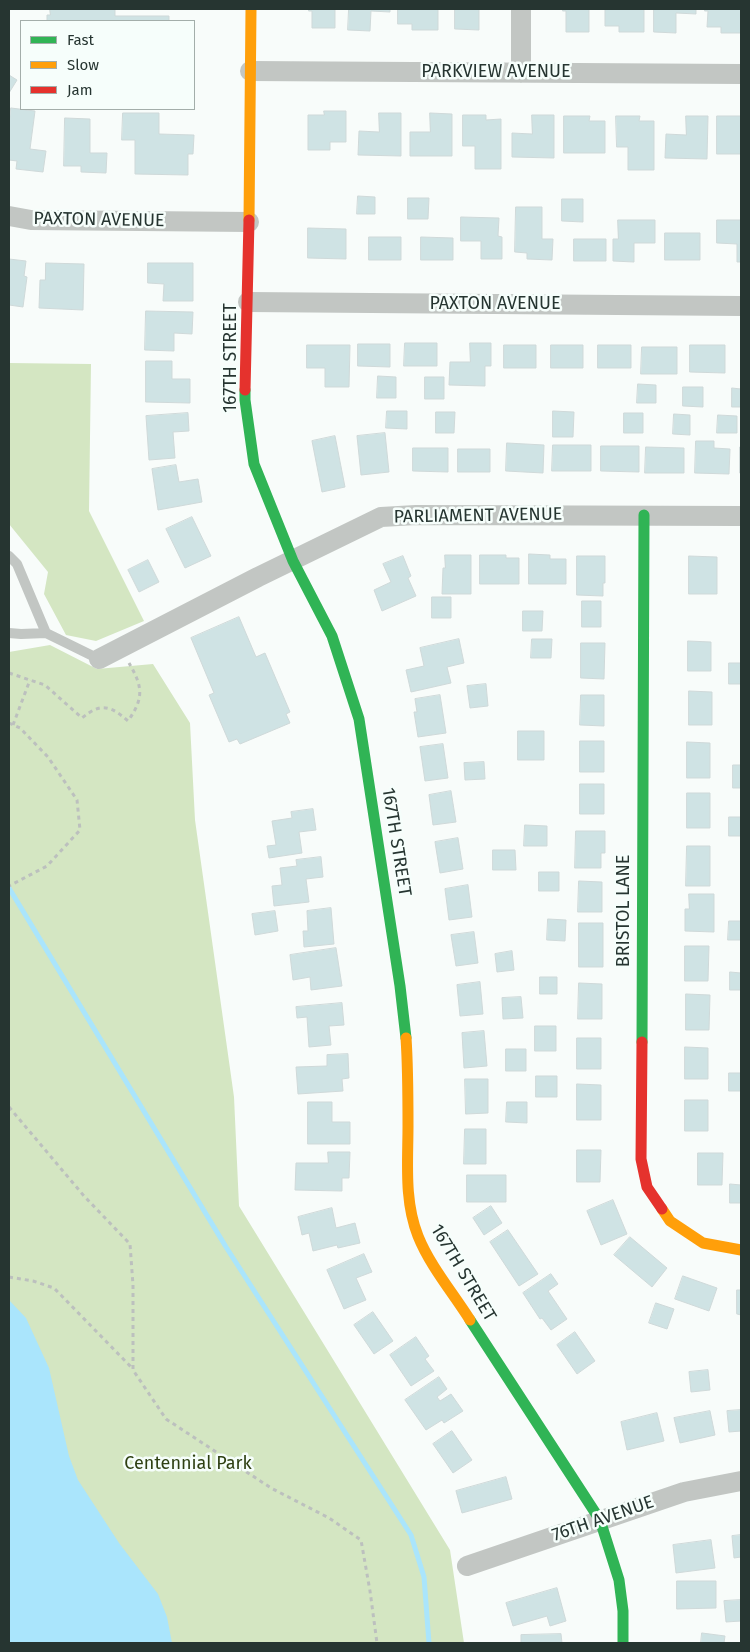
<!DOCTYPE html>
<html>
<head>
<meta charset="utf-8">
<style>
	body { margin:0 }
	#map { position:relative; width:750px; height:1652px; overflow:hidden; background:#f8fcfa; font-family:"Fira Sans",sans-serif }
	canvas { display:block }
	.frame { position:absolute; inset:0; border:10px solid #263531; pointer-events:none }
	.legend { position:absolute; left:20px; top:20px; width:175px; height:90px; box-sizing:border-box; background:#f6fefb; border:1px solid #a3aeaa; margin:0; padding:6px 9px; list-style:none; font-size:15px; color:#263531 }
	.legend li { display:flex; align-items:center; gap:10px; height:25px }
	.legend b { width:25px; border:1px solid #a3aeaa }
</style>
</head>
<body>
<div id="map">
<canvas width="750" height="1652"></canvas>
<div class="frame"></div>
<ul class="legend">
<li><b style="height:6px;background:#30b455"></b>Fast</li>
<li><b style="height:6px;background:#ff9f0a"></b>Slow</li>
<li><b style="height:6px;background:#e5322d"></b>Jam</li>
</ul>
</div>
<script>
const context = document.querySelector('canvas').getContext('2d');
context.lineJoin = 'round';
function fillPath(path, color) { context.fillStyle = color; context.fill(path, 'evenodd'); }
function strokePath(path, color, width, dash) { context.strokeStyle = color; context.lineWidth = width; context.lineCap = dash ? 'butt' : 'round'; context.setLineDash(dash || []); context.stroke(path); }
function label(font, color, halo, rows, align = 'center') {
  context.font = font + ' "Fira Sans",sans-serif'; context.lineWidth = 5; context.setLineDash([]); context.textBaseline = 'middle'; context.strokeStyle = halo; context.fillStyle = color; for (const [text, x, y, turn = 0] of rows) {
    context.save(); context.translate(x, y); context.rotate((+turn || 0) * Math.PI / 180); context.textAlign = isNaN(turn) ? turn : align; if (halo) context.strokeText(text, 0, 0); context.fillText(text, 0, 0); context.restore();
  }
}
const green = new Path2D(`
	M9,363L91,364L89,511L144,621L96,641L66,635L44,594L48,572L9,524Z
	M50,645L97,669L153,664L190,723L195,820L234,1097L239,1206L450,1550L464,1643H9V652Z`);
const water = new Path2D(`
	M9,1300L26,1318L49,1368L69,1456L78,1480L119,1543L158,1594L167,1617L172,1643H9Z`);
const stream = new Path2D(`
	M9,888L226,1247L411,1535L424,1577L429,1643`);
const building = new Path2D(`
	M50,9H115V16H169V21H47V15H50Z
	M309,9H335V28H312V11H309Z
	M349,9H390V12L371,11L370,31L348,30Z
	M398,9H438V30H412V24H398Z
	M455,9H479V30L455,29Z
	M563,9H589V32H566V11H563Z
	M603,9H644V32H619V26H605V9Z
	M654,9H696V14L676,13V33L654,32Z
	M705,9H741V33H721V27H707L708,11H705Z
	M9,75L17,80L9,93Z
	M11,108L35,111L30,149L46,151L43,172L16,169L17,161L9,160V124Z
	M324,111H346V142H330V150H308V115H324Z
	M123,113H159V134L194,135L193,154H188V175L135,174V140H122Z
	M379,113H401V156L358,155L359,131L379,132Z
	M430,113L452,114V156H410V132H430Z
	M463,115H486V120L501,119V169H475V146H463Z
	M532,115H554V158L512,157V133L532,134Z
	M564,116H590L589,121H605V153H564Z
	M616,116H640L639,121H654V170H628V147H617Z
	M686,116H708L707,159L665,158L666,134L686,135Z
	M717,116H741V154H717Z
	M65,118L90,119V153H107L106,173L81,172V166H64Z
	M358,196L375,197V214H357Z
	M408,198H429L428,219H408Z
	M562,199H583V222L562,221Z
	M516,207H542V239H553L552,260L527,259V253L515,252Z
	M461,217L499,218L498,236L502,237V259H481V241H461Z
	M618,220H655V243H634V262L613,261V239H618Z
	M717,220H741V262H737V244L717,243Z
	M308,228L346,229V259L308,258Z
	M665,233H700V260H665Z
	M369,237H401V260H369Z
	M421,237L453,238V260H421Z
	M574,239H606V261H574Z
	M9,259L26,261L24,276L27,277L23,307L9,305Z
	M46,263L84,264L83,310L39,308L40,280H45Z
	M148,263H193V301H163L164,284L148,283Z
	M146,311L193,312L192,334L174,333V351L145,350Z
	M405,343H437V366H404Z
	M470,343H491V366H485V386L449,385L450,362H470Z
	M358,344H390V367L358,366Z
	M307,345H350L349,387H325V368H307Z
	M504,345H536V368H504Z
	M551,345H583V368H551Z
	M598,345H631V368H598Z
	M690,345H725V373L690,372Z
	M642,347H677V374H641Z
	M146,361H172V379H190V403L146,402Z
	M378,376L396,377V398H377Z
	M425,377H444V399H425Z
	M638,384L656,385V403H637Z
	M683,387H703V407L683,406Z
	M732,388L741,389V407H732Z
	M387,411H407V429L386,428Z
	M553,411L574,412L573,437H553Z
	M436,412H455L454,433H436Z
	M188,413L189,431L173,432L175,458L149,460L146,416Z
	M624,413H643V433H624Z
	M674,414L690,415V435L673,434Z
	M718,415L737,416V433H717Z
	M385,433L389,472L361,475L357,436Z
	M335,436L345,487L322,492L312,441Z
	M696,441H714V448L730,449L729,474L695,473Z
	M507,443L544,445L543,473L506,471Z
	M553,445H591V471H552Z
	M601,446H639V472L601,471Z
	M646,447L684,448V473H645Z
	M740,447H741V473H740Z
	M413,448H448V472L413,471Z
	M458,449H490V472H458Z
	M176,465L179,482L198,479L202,502L158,510L152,469Z
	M192,517L211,556L185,568L166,529Z
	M529,554L550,555V559H566V584H529Z
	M445,555H471V594H442L443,568H445Z
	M480,555H506V558H519V584H480Z
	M403,556L411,576L408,578L416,596L382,611L374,590L391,582L383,564Z
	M577,556H605V583H603V596L577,595Z
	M689,556L717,557V594H689Z
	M148,560L159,582L139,592L128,570Z
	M432,597H451V618H432Z
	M582,601H601V627H582Z
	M523,611H543L542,631H523Z
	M239,617L256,657L265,653L290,712L286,714L290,723L240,744L237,739L229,742L209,695L214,693L191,638Z
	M459,639L464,663L447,667L451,683L411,692L406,670L424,666L420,648Z
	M532,639H552L551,658H531Z
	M688,641L711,642V671H688Z
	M581,643H605L604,679L581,678Z
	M729,663H741V684H729Z
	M486,684L488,706L470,708L467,686Z
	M689,691L712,692V725H689Z
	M440,695L446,733L418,737L414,712H417L415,699Z
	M581,695H604V726L580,725Z
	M518,731H544V760H518Z
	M580,741H604V772H580Z
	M687,742L710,743V778H687Z
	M443,744L448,778L425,781L420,747Z
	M484,762L485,779L465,780L464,763Z
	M733,765H741V788H733Z
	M580,784H604V814H580Z
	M451,791L456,822L433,825L429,795Z
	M687,793H710V828H687Z
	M313,809L316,830L299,832L302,853L269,858L267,846L276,845L272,821L292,818L291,812Z
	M729,817H741V836H729Z
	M525,825L547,826V846H524Z
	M576,831H605V853H601V868H575Z
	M458,838L463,869L440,873L435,842Z
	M687,846H710V886H686Z
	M493,850H515L516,870H493Z
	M321,857L323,877L306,879L309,902L274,906L272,886L282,885L280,868L297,866L296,860Z
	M539,872H559V891H539Z
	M579,881L602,882V912H578Z
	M468,885L472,917L449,920L445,889Z
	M689,894H714V932L685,931V909H689Z
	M331,908L334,944L304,947L303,931H308L307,911Z
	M275,911L278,931L255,935L252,914Z
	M548,919L566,920L565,941L547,940Z
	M729,921H741V940H728Z
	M579,923H603V967H579Z
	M474,932L478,963L456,966L451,935Z
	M685,946H709L708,981H685Z
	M336,948L342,986L311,990L310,977L293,980L290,955Z
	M512,951L514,970L497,972L495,954Z
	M730,972L741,973V990H730Z
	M540,977H557V994H540Z
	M480,982L483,1014L460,1016L457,985Z
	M579,983L602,984V1019H578Z
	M686,994L710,995L709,1030H686Z
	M521,997L523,1018L503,1019L502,998Z
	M342,1003L344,1025L329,1026L331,1045L309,1047L307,1017L297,1018L296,1007Z
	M535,1026H556V1051H535Z
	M484,1031L487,1066L464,1068L462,1033Z
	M577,1038H601V1069H577Z
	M685,1047L708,1048V1079H685Z
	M506,1049H526V1071H506Z
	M348,1054L349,1078L342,1079L343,1091L298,1094L296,1067L327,1066V1055Z
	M729,1073H741V1091H729Z
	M536,1076H557V1097H536Z
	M465,1079H488V1113L466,1114Z
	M577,1084L601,1085V1120H577Z
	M685,1100H708V1131H685Z
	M308,1102H332V1122H350V1144H308Z
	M507,1102H527V1123L506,1122Z
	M465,1129H486V1164H464Z
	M577,1150H601L600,1182H577Z
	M328,1152H350L349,1178H342V1191L295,1190L296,1163H328Z
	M698,1153H723L722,1185H698Z
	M467,1175H506V1202H467Z
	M730,1184L741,1185V1203H730Z
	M613,1200L627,1234L601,1245L587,1211Z
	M491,1206L502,1223L484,1235L473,1218Z
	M332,1208L336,1228L355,1223L360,1243L338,1248L337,1245L313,1251L309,1233L302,1235L298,1217Z
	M508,1230L538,1274L519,1286L490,1242Z
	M630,1237L667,1268L652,1287L614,1255Z
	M364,1254L372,1272L356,1278L366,1300L344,1309L327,1270Z
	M551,1274L558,1284L548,1291L567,1319L551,1330L542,1318L540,1319L523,1293Z
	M683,1276L717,1288L709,1311L675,1299Z
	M737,1290H741V1315L737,1314Z
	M656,1303L674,1309L667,1329L649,1323Z
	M373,1312L393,1341L374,1354L354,1325Z
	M575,1332L595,1361L577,1374L557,1345Z
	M416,1337L429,1356L425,1359L434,1371L411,1386L390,1355Z
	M708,1370L710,1390L691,1392L689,1372Z
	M439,1377L447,1389L437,1397L440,1401L451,1394L463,1411L444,1423L442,1420L426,1430L405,1400Z
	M741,1410V1431L729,1432L727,1411Z
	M710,1411L715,1435L680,1443L674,1418Z
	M657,1413L664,1441L627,1450L621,1422Z
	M452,1431L472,1460L453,1473L433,1444Z
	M506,1477L512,1499L462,1513L456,1491Z
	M741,1535V1557L734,1558L732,1536Z
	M711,1540L715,1568L676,1573L673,1545Z
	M677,1581H716V1608L677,1609Z
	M557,1588L566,1621L550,1626L547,1616L513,1626L506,1603Z
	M741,1600V1621L726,1622L724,1601Z
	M702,1633L725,1636L724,1643H701Z
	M561,1634L562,1643H521V1635Z`);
const path = new Path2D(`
	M9,673L45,685L82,718C101,702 111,706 128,721C144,698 143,687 129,663
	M9,723L20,728L48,757L77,800L80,830L47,866L9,886
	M13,725L30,680
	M9,1107L84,1196L130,1244L133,1285V1370L166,1419L271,1488L329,1518L361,1540L370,1591L377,1643
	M9,1277L33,1281L54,1288L133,1369`);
const lane = new Path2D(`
	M9,556L17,564L46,633
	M9,633L21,634L46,633L99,659`);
const street = new Path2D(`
	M250,71L741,74
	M521,73V9
	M9,216L31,220L249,222
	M248,302L741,306
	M99,659L258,577L381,517L416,515L741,516
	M467,1566L684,1492L741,1481`);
const fast = new Path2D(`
	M245,390V400L254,464L293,561L332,636L359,719L400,986L406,1038
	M642,1042L644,515
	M470,1320L600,1520L619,1580L623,1611V1643`);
const slow = new Path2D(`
	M249,220L251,9
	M406,1038C408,1067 408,1097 408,1126C408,1162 404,1201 418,1236C430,1266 453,1293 470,1320
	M662,1209L670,1221L703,1243L741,1250`);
const jam = new Path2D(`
	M245,390L249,220
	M642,1042L641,1159L647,1187L662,1209`);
const streetNames = [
	["PARKVIEW AVENUE",496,72],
	["PAXTON AVENUE",99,220,1],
	["PAXTON AVENUE",495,304],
	["167TH STREET",231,358,-90],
	["PARLIAMENT AVENUE",478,516,-1],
	["167TH STREET",396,842,81],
	["BRISTOL LANE",624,911,-90],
	["167TH STREET",463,1273,59],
	["76TH AVENUE",603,1519,-19]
];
const parkNames = [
	["Centennial Park",188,1464]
];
fillPath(green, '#d4e6c2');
fillPath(water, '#aae5fc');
strokePath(stream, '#aae5fc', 5);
fillPath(building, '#cfe3e4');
strokePath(building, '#cfd9d9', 1);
strokePath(path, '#bcc0be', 3, [4, 4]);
strokePath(lane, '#c2c6c3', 10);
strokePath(street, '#c2c6c3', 20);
strokePath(fast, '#30b455', 11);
strokePath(slow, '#ff9f0a', 11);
strokePath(jam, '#e5322d', 11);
label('18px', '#263531', '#f6fefb', streetNames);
label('18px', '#2e4012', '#f6fefb', parkNames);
</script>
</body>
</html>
